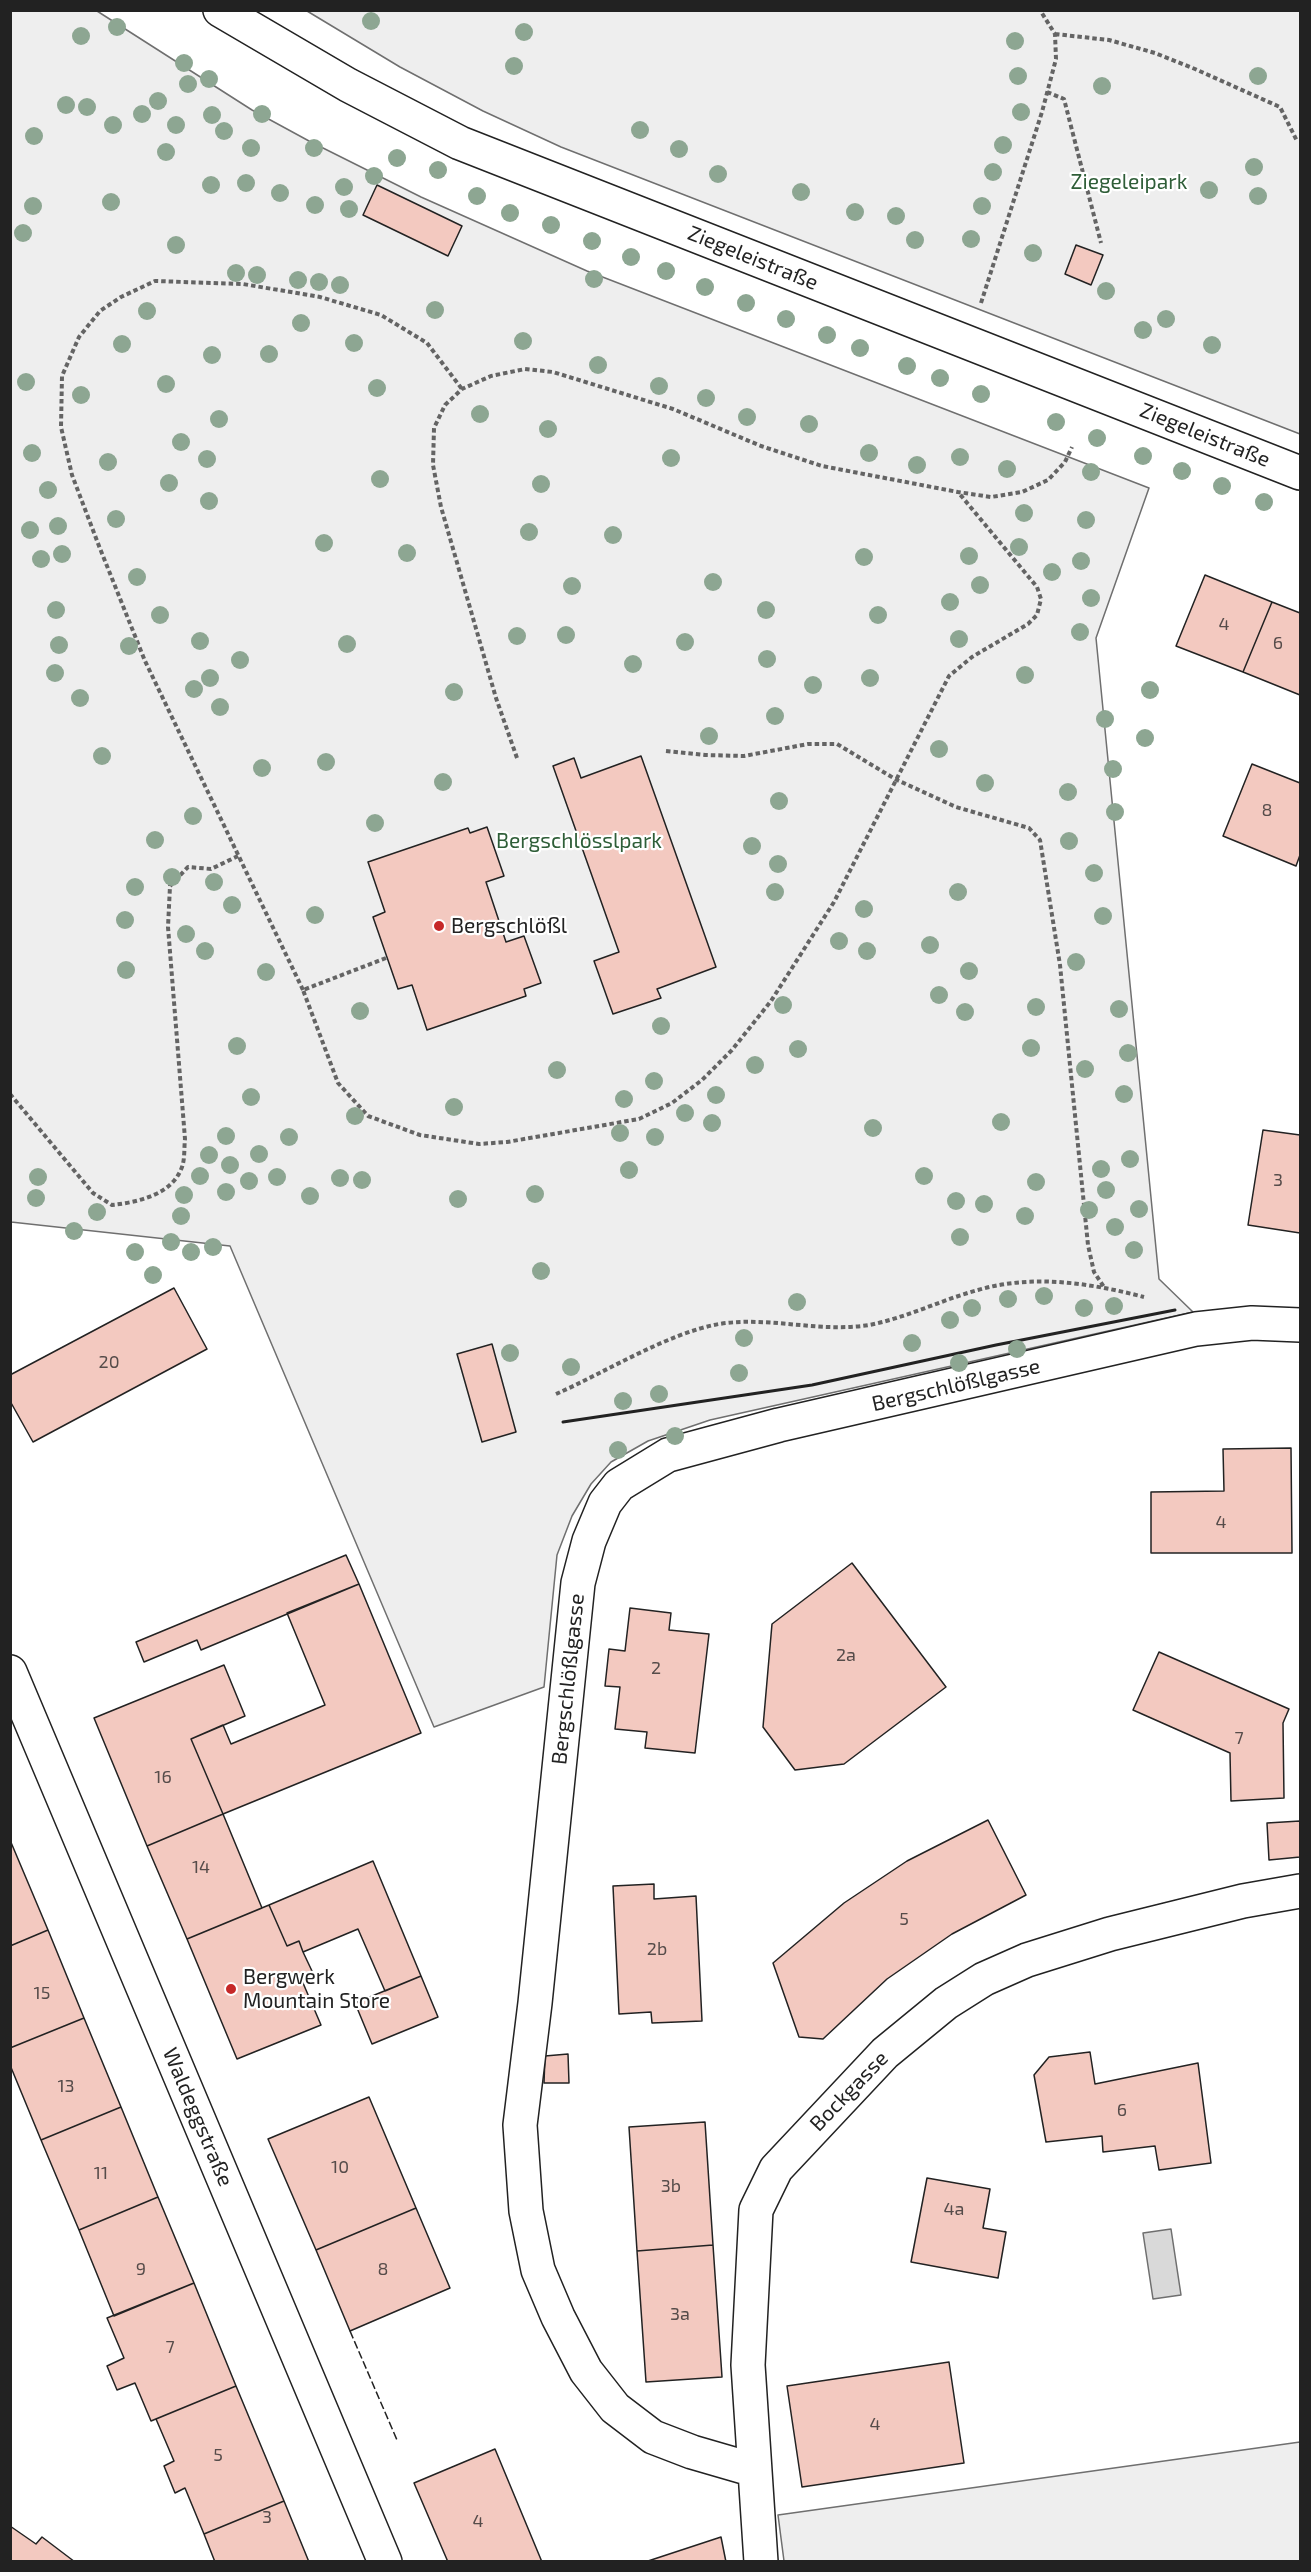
<!DOCTYPE html>
<html>
<head>
<meta charset="utf-8">
<style>
	body { margin:0 }
	#map { position:relative; width:1311px; height:2572px; overflow:hidden; background:#fff; font-family:"Exo 2",sans-serif }
	canvas { display:block }
	.frame { position:absolute; inset:0; border:12px solid #222; pointer-events:none }
</style>
</head>
<body>
<div id="map">
<canvas width="1311" height="2572"></canvas>
<div class="frame"></div>
</div>
<script>
const context = document.querySelector('canvas').getContext('2d');
context.lineJoin = 'round';
function fillPath(path, color) { context.fillStyle = color; context.fill(path, 'evenodd'); }
function strokePath(path, color, width, dash) { context.strokeStyle = color; context.lineWidth = width; context.lineCap = dash ? 'butt' : 'round'; context.setLineDash(dash || []); context.stroke(path); }
function label(font, color, halo, rows, align = 'center') {
  context.font = font + ' "Exo 2",sans-serif'; context.lineWidth = 4.5; context.setLineDash([]); context.textBaseline = 'middle'; context.strokeStyle = halo; context.fillStyle = color; for (const [text, x, y, turn = 0] of rows) {
    context.save(); context.translate(x, y); context.rotate((+turn || 0) * Math.PI / 180); context.textAlign = isNaN(turn) ? turn : align; if (halo) context.strokeText(text, 0, 0); context.fillText(text, 0, 0); context.restore();
  }
}
const green = new Path2D(`
	M11,11H97L252,110L309,141L421,197L587,271L1149,488L1096,638L1159,1279L1193,1312L710,1420L648,1441L611,1462L591,1484L572,1516L557,1555L544,1687L434,1727L230,1246L11,1222Z
	M307,11H1300V434L561,147L483,111L400,67Z
	M1300,2442V2561H784L778,2515Z`);
const water = new Path2D(`
	M1171,2229L1181,2295L1153,2299L1143,2233Z`);
const building = new Path2D(`
	M377,185L462,226L448,256L363,215Z
	M1076,245L1103,255L1091,285L1065,274Z
	M1205,575L1272,602L1243,672L1176,646Z
	M1272,602L1300,613V695L1243,672Z
	M641,756L716,967L657,989L661,998L613,1014L594,961L619,952L553,766L574,758L581,778Z
	M1252,764L1300,783V855L1296,866L1223,836Z
	M487,827L504,876L486,882L506,942L524,936L541,983L524,989L526,996L427,1030L412,985L398,989L373,917L385,912L368,862L468,828L470,833Z
	M1263,1130L1300,1135V1233L1248,1225Z
	M174,1288L207,1349L33,1442L10,1401V1375Z
	M492,1344L516,1432L482,1442L457,1354Z
	M1291,1448L1292,1553H1151V1492L1224,1491L1223,1449Z
	M346,1555L359,1584L201,1650L197,1640L144,1662L136,1642Z
	M852,1563L946,1687L844,1764L795,1770L763,1727L772,1624Z
	M359,1584L421,1733L223,1814L191,1739L223,1725L231,1744L325,1705L287,1613Z
	M630,1608L671,1613L669,1630L709,1634L695,1753L645,1748L647,1732L615,1729L620,1687L605,1686L609,1649L625,1651Z
	M1159,1652L1289,1709L1283,1723L1284,1798L1231,1801L1230,1753L1133,1710Z
	M224,1665L245,1716L191,1739L223,1814L147,1846L94,1718Z
	M223,1814L262,1908L187,1939L147,1846Z
	M988,1820L1026,1895L952,1934L887,1979L823,2039L799,2037L773,1963L844,1903L907,1861Z
	M1300,1821V1857L1269,1860L1267,1823Z
	M10,1840L48,1930L10,1946Z
	M373,1861L421,1976L385,1991L358,1929L303,1952L299,1941L287,1946L269,1905Z
	M654,1884V1899L696,1896L702,2021L652,2023L651,2012L619,2014L613,1886Z
	M269,1905L287,1946L299,1941L303,1952L312,1971L300,1976L321,2025L237,2059L187,1939Z
	M48,1930L84,2018L10,2048V1946Z
	M421,1976L438,2017L372,2044L355,2003Z
	M84,2018L121,2107L41,2140L10,2065V2048Z
	M1090,2052L1095,2084L1198,2063L1211,2163L1159,2170L1155,2146L1103,2152L1102,2136L1046,2142L1034,2075L1049,2057Z
	M568,2054L569,2083H544L545,2056Z
	M369,2097L416,2208L316,2250L268,2139Z
	M121,2107L158,2197L79,2230L41,2140Z
	M705,2122L713,2245L637,2251L629,2127Z
	M927,2178L990,2189L983,2228L1006,2232L998,2278L911,2262Z
	M158,2197L194,2283L114,2316L79,2230Z
	M416,2208L450,2288L350,2331L316,2250Z
	M713,2245L722,2377L646,2382L637,2251Z
	M194,2283L236,2386L151,2421L135,2383L117,2390L107,2366L124,2358L107,2318Z
	M949,2362L964,2463L802,2487L787,2386Z
	M236,2386L284,2501L204,2534L185,2488L175,2493L164,2466L174,2461L156,2419Z
	M495,2449L542,2562H448L414,2483Z
	M284,2501L309,2562H215L204,2534Z
	M10,2526L36,2544L42,2537L75,2562H10Z
	M721,2537L726,2562H645Z`);
const path = new Path2D(`
	M1055,34L1109,40L1155,53L1195,69L1280,107L1297,141
	M1047,92L1064,99L1101,243
	M981,303L1042,112L1056,59L1055,34L1040,10
	M666,751L705,755L744,756L808,744H837L895,779L956,807L1029,828L1040,840L1060,965L1088,1245L1094,1272L1104,1287
	M517,758L496,698L441,507L433,465L434,428L445,405L462,389L491,376L525,369L553,372L673,409L761,446L822,466L958,492L991,497L1022,492L1048,480L1065,462L1072,447
	M386,958L303,990L338,1083L368,1116L420,1135L479,1144L507,1142L639,1119L672,1103L702,1080L732,1050L771,1001L834,902L949,676L972,657L1028,624L1037,615L1041,599L1037,587L958,492
	M303,990L145,661L99,546L72,475L61,427L62,376L79,337L100,311L121,297L155,281L243,284L320,297L381,315L427,343L462,389
	M10,1094L93,1193L112,1205C138,1202 172,1195 182,1167C185,1159 184,1147 185,1139L168,927L170,886L188,867L211,869L238,856
	M556,1394C604,1373 668,1333 719,1324C769,1316 819,1333 869,1325C906,1318 941,1300 978,1290C1033,1274 1090,1283 1144,1297`);
const street = new Path2D(`
	M754,2470L692,2452L653,2437L615,2408L586,2371L558,2317L538,2270L526,2211L520,2125L535,2003L578,1583L589,1541L605,1503L619,1485L668,1455L779,1425L1196,1329L1252,1323L1300,1325
	M761,2562L748,2365L756,2210L776,2169L885,2053L946,2003L984,1979L1027,1960L1110,1934L1243,1901L1300,1891`);
const secondary = new Path2D(`
	M220,10L348,85L460,143L1300,473`);
const primary = new Path2D(`
	M10,1672L385,2562`);
const fence = new Path2D(`
	M350,2331L397,2440`);
const wall = new Path2D(`
	M563,1422L812,1385L996,1345L1175,1310`);
const trees = [
	[371,21],
	[117,27],
	[524,32],
	[81,36],
	[1015,41],
	[184,63],
	[514,66],
	[1018,76],
	[1258,76],
	[209,79],
	[188,84],
	[1102,86],
	[158,101],
	[66,105],
	[87,107],
	[1021,112],
	[142,114],
	[262,114],
	[212,115],
	[113,125],
	[176,125],
	[640,130],
	[224,131],
	[34,136],
	[1003,145],
	[251,148],
	[314,148],
	[679,149],
	[166,152],
	[397,158],
	[1254,167],
	[438,170],
	[993,172],
	[718,174],
	[374,176],
	[246,183],
	[211,185],
	[344,187],
	[1209,190],
	[801,192],
	[280,193],
	[477,196],
	[1258,196],
	[111,202],
	[315,205],
	[33,206],
	[982,206],
	[349,209],
	[855,212],
	[510,213],
	[896,216],
	[551,225],
	[23,233],
	[971,239],
	[915,240],
	[592,241],
	[176,245],
	[1033,253],
	[631,257],
	[666,271],
	[236,273],
	[257,275],
	[594,279],
	[298,280],
	[319,282],
	[340,285],
	[705,287],
	[1106,291],
	[746,303],
	[435,310],
	[147,311],
	[786,319],
	[1166,319],
	[301,323],
	[1143,330],
	[827,335],
	[523,341],
	[354,343],
	[122,344],
	[1212,345],
	[860,348],
	[269,354],
	[212,355],
	[598,365],
	[907,366],
	[940,378],
	[26,382],
	[166,384],
	[659,386],
	[377,388],
	[981,394],
	[81,395],
	[706,398],
	[480,414],
	[747,417],
	[219,419],
	[1056,422],
	[809,424],
	[548,429],
	[1097,438],
	[181,442],
	[32,453],
	[869,453],
	[1143,456],
	[960,457],
	[671,458],
	[207,459],
	[108,462],
	[917,465],
	[1007,469],
	[1182,471],
	[1091,472],
	[380,479],
	[169,483],
	[541,484],
	[1222,486],
	[48,490],
	[209,501],
	[1264,502],
	[1024,513],
	[116,519],
	[1086,520],
	[58,526],
	[30,530],
	[529,532],
	[613,535],
	[324,543],
	[1019,547],
	[407,553],
	[62,554],
	[969,556],
	[864,557],
	[41,559],
	[1081,561],
	[1052,572],
	[137,577],
	[713,582],
	[980,585],
	[572,586],
	[1091,598],
	[950,602],
	[56,610],
	[766,610],
	[160,615],
	[878,615],
	[1080,632],
	[566,635],
	[517,636],
	[959,639],
	[200,641],
	[685,642],
	[347,644],
	[59,645],
	[129,646],
	[767,659],
	[240,660],
	[633,664],
	[55,673],
	[1025,675],
	[210,678],
	[870,678],
	[813,685],
	[194,689],
	[1150,690],
	[454,692],
	[80,698],
	[220,707],
	[775,716],
	[1105,719],
	[709,736],
	[1145,738],
	[939,749],
	[102,756],
	[326,762],
	[262,768],
	[1113,769],
	[443,782],
	[985,783],
	[1068,792],
	[779,801],
	[1115,812],
	[193,816],
	[375,823],
	[155,840],
	[1069,841],
	[752,846],
	[778,864],
	[1094,873],
	[172,877],
	[214,882],
	[135,887],
	[775,892],
	[958,892],
	[232,905],
	[864,909],
	[315,915],
	[1103,916],
	[125,920],
	[186,934],
	[839,941],
	[930,945],
	[205,951],
	[867,951],
	[1076,962],
	[126,970],
	[969,971],
	[266,972],
	[939,995],
	[783,1005],
	[1036,1007],
	[1119,1009],
	[360,1011],
	[965,1012],
	[661,1026],
	[237,1046],
	[1031,1048],
	[798,1049],
	[1128,1053],
	[755,1065],
	[1085,1069],
	[557,1070],
	[654,1081],
	[1124,1094],
	[716,1095],
	[251,1097],
	[624,1099],
	[454,1107],
	[685,1113],
	[355,1116],
	[1001,1122],
	[712,1123],
	[873,1128],
	[620,1133],
	[226,1136],
	[289,1137],
	[655,1137],
	[259,1154],
	[209,1155],
	[1130,1159],
	[230,1165],
	[1101,1169],
	[629,1170],
	[200,1176],
	[924,1176],
	[38,1177],
	[277,1177],
	[340,1178],
	[362,1180],
	[249,1181],
	[1036,1182],
	[1106,1190],
	[226,1192],
	[535,1194],
	[184,1195],
	[310,1196],
	[36,1198],
	[458,1199],
	[956,1201],
	[984,1204],
	[1139,1209],
	[1089,1210],
	[97,1212],
	[181,1216],
	[1025,1216],
	[1115,1227],
	[74,1231],
	[960,1237],
	[171,1242],
	[213,1247],
	[1134,1250],
	[135,1252],
	[191,1252],
	[541,1271],
	[153,1275],
	[1044,1296],
	[1008,1299],
	[797,1302],
	[1114,1306],
	[972,1308],
	[1084,1308],
	[950,1320],
	[744,1338],
	[912,1343],
	[1017,1349],
	[510,1353],
	[959,1363],
	[571,1367],
	[739,1373],
	[659,1394],
	[623,1401],
	[675,1436],
	[618,1450]
];
const markers = [
	[439,926,6,"#c62828"],
	[231,1989,6,"#c62828"]
];
const numberNames = [
	["4",1224,624],
	["6",1278,643],
	["8",1267,810],
	["3",1278,1180],
	["20",109,1362],
	["4",1221,1522],
	["2a",846,1655],
	["2",656,1668],
	["7",1239,1738],
	["16",163,1777],
	["14",201,1867],
	["5",904,1919],
	["2b",657,1949],
	["15",42,1993],
	["13",66,2086],
	["6",1122,2110],
	["10",340,2167],
	["11",101,2173],
	["3b",671,2186],
	["4a",954,2209],
	["9",141,2269],
	["8",383,2269],
	["3a",680,2314],
	["7",170,2347],
	["4",875,2424],
	["5",218,2455],
	["3",267,2517],
	["4",478,2521]
];
const parkNames = [
	["Ziegeleipark",1129,182],
	["Bergschlösslpark",579,841]
];
const streetNames = [
	["Ziegeleistraße",753,258,22],
	["Ziegeleistraße",1205,435,22],
	["Bergschlößlgasse",956,1385,-13],
	["Bergschlößlgasse",568,1679,-84],
	["Bockgasse",849,2091,-46],
	["Waldeggstraße",198,2117,67]
];
const poiNames = [
	["Bergschlößl",451,926],
	["Bergwerk",243,1977],
	["Mountain Store",243,2001]
];
fillPath(green, '#eee');
strokePath(green, '#6f6f6f', 1.5);
fillPath(water, '#d9d9d9');
strokePath(water, '#6f6f6f', 1.5);
fillPath(building, '#f3c9c0');
strokePath(building, '#222', 1.5);
strokePath(street, '#222', 36);
strokePath(secondary, '#222', 36);
strokePath(primary, '#222', 36);
strokePath(path, '#646464', 4, [4.5, 3]);
strokePath(street, '#fff', 33);
strokePath(secondary, '#fff', 33);
strokePath(primary, '#fff', 33);
strokePath(fence, '#222', 1.5, [8, 3]);
strokePath(wall, '#222', 3);
context.fillStyle = '#8da692';
for (const [x, y] of trees) { context.beginPath(); context.arc(x, y, 9, 0, 2 * Math.PI); context.fill(); }
for (const [x, y, r, color] of markers) { const dot = new Path2D(); dot.arc(x, y, r, 0, 2 * Math.PI); context.fillStyle = color; context.fill(dot); strokePath(dot, '#fff', 2); }
label('18px', '#564c4a', null, numberNames);
label('21px', '#2f5e38', '#fff', parkNames);
label('21px', '#222', '#fff', streetNames);
label('21px', '#222', '#fff', poiNames, 'left');
</script>
</body>
</html>
